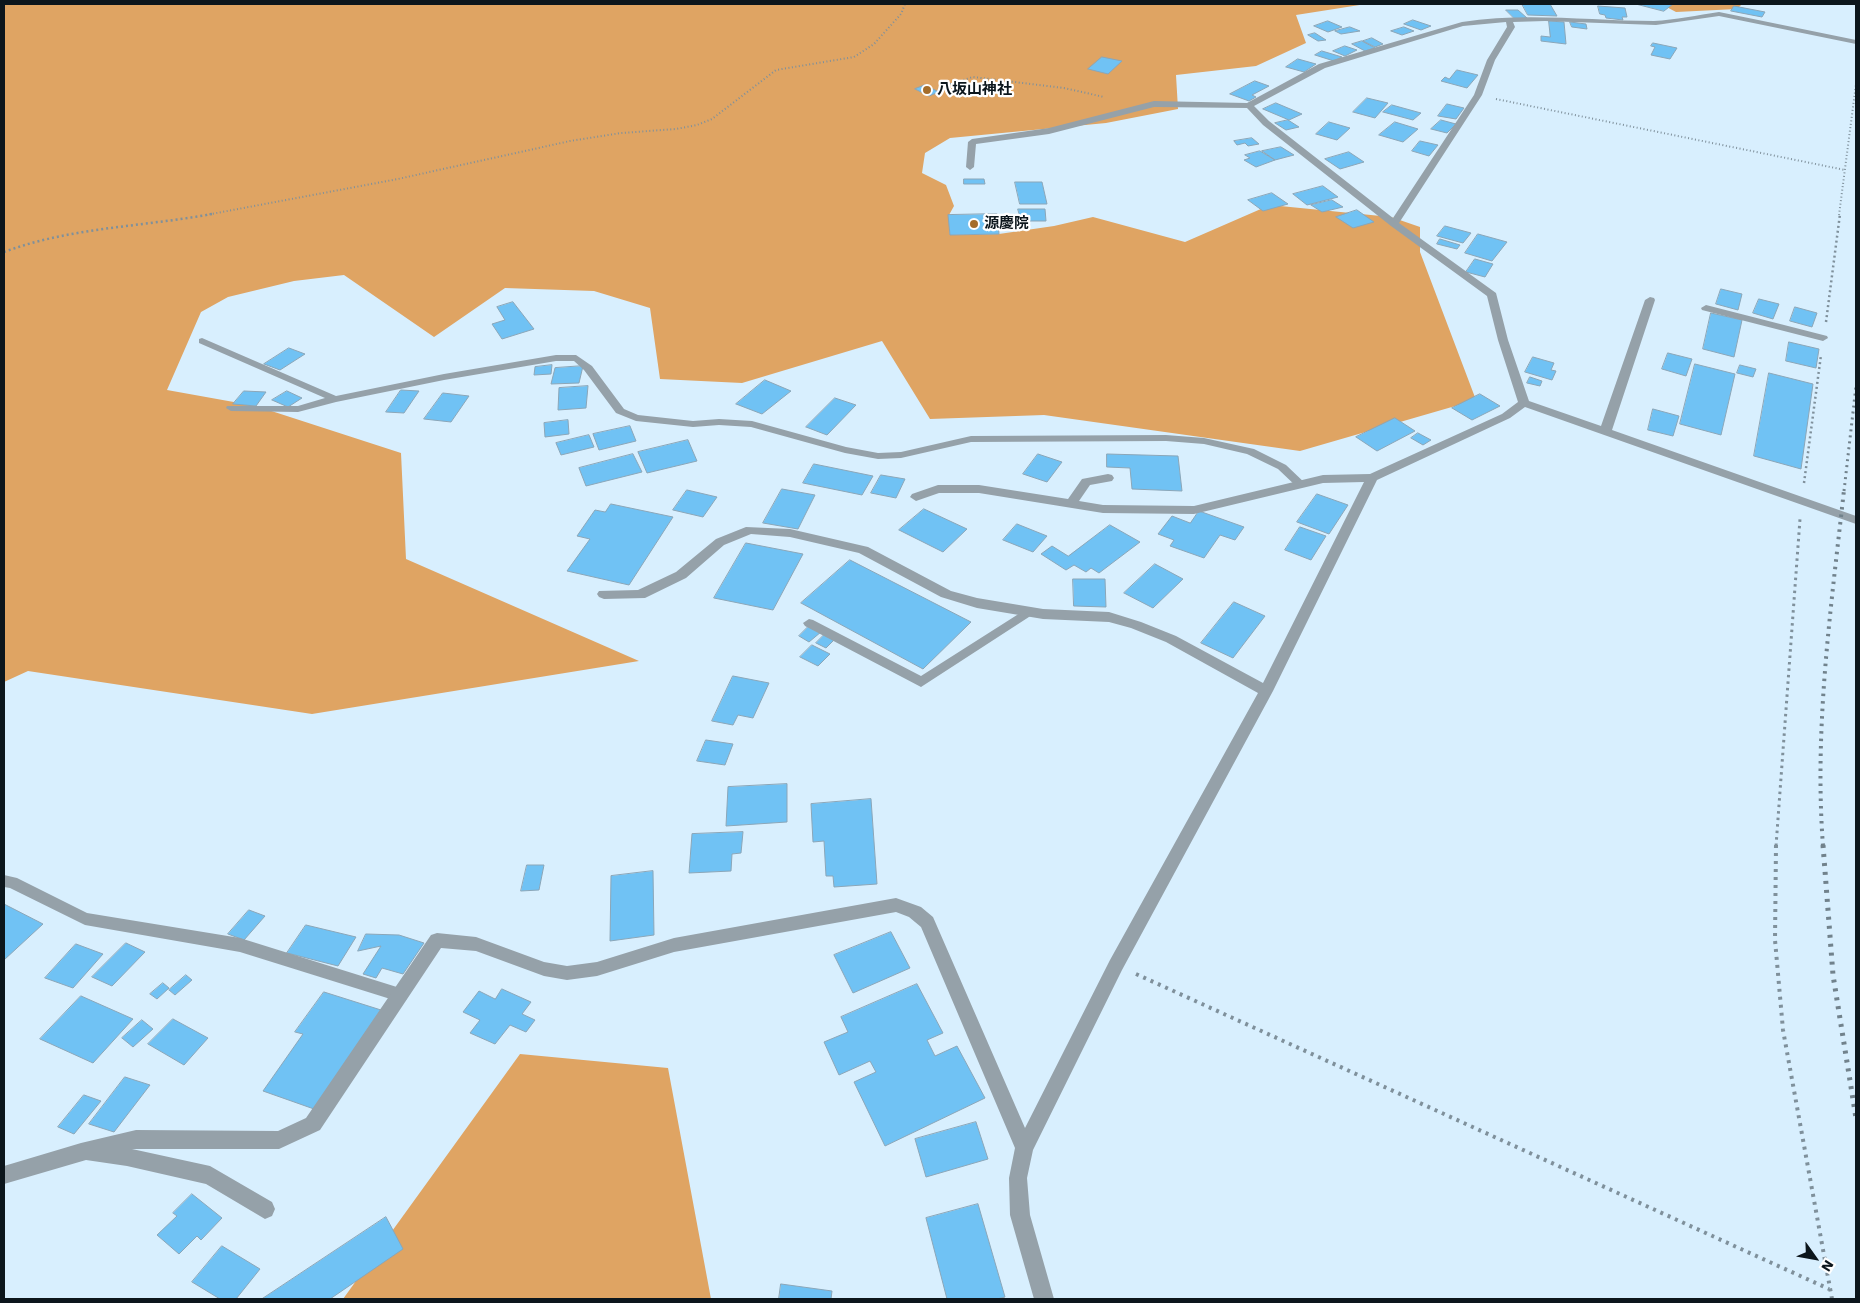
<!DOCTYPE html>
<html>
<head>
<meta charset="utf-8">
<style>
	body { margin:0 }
	#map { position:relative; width:1860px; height:1303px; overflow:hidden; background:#d8effe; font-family:"Work Sans",sans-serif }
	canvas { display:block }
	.frame { position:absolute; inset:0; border:5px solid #0c161c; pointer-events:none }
	.north { position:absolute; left:1790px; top:1233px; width:50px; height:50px; -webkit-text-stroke:4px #fff; paint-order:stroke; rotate:122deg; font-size:14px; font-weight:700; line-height:20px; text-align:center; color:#0c161c }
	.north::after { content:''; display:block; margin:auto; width:18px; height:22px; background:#0c161c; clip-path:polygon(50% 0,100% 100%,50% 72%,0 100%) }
</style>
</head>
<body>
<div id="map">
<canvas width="1860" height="1303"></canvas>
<div class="frame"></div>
<div class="north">N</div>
</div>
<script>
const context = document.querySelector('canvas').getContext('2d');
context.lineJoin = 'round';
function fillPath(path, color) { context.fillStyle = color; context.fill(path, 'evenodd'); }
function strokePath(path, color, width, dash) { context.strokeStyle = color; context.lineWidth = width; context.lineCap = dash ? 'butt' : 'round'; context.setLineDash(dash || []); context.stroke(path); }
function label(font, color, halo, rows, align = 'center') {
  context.font = font + ' "Work Sans","Noto Sans JP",sans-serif'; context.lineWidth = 4.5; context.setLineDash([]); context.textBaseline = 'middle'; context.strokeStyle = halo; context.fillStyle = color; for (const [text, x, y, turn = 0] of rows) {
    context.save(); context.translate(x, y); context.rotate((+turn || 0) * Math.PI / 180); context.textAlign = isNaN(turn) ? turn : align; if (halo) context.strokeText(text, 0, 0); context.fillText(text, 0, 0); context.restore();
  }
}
const forest = new Path2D(`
	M4,4H1366L1296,15L1306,43L1256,66L1176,75L1178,109L1106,123L950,138L925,153L922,173L946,185L954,206L949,215L950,235L999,234L1054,226L1093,217L1185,242L1270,205L1391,217L1420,227V252L1476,400L1300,451L1044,415L930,419L882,341L742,383L660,379L650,308L594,291L505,288L434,337L344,275L294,281L228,297L201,312L167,390L256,406L401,453L406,559L639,661L312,714L28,671L4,682Z
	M1661,4H1742L1737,9L1676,12Z
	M520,1054L668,1068L711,1299H343Z`);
const building = new Path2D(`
	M1522,4H1550L1557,16L1528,15Z
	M1636,4H1673L1664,11Z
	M1598,6L1625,8L1627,17H1622L1623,20L1606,18L1605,15L1600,14Z
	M1734,6L1765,12L1762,17L1731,11Z
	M1506,10H1518L1527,18L1515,19Z
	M1413,20L1431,26L1421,30L1404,24Z
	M1328,21L1342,27L1328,32L1314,26Z
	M1549,21L1564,22L1566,44L1541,41V36L1550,37Z
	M1570,22L1586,24L1587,29L1572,27Z
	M1350,27L1360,31L1341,34L1335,31Z
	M1404,27L1414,31L1402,35L1391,31Z
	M1315,33L1326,40L1318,41L1308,35Z
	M1372,38L1383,44L1375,47L1363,41Z
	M1362,41L1375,48L1365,51L1352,44Z
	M1653,43L1677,48L1670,59L1651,55L1655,47L1651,46Z
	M1345,46L1357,50L1345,56L1333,51Z
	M1322,51L1342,57L1334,61L1315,55Z
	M1102,57L1122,61L1108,74L1088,69Z
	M1298,59L1316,64L1304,72L1286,67Z
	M1457,70L1478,75L1467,88L1441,81L1445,77L1449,79Z
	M1255,81L1269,86L1252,95L1256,97L1249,101L1230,94Z
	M925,85L939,92L929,96L915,89Z
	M1367,98L1388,103L1375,118L1353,112Z
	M1276,103L1302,114L1289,120L1263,109Z
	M1447,104L1464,108L1456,119L1438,116Z
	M1392,105L1421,113L1413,120L1383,112Z
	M1288,120L1299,127L1286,130L1275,123Z
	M1441,120L1456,124L1447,133L1431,129Z
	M1329,122L1350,128L1337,140L1316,134Z
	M1395,122L1418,129L1403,142L1379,135Z
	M1252,138L1259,144L1248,146L1245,143L1237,145L1234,141Z
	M1420,141L1438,145L1429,156L1412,151Z
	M1281,147L1294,155L1275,160L1262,151Z
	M1260,151L1275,160L1256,167L1244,160L1250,158L1245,155Z
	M1349,152L1364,162L1340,169L1325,159Z
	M964,179H984L985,184H964Z
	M1015,182H1042L1047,204H1020Z
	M1323,186L1338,197L1307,205L1293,194Z
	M1272,193L1288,204L1263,211L1248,200Z
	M1332,200L1343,207L1322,212L1311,205Z
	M1018,209H1045L1046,221H1025L1026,228H1004L1003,219L1019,215Z
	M1357,210L1374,222L1353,228L1336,217Z
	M997,214L999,234L950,235L948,215Z
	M1445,226L1471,233L1463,243L1437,236Z
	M1478,234L1507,242L1492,261L1465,253Z
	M1440,239L1460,245L1457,249L1437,244Z
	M1475,259L1493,264L1485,277L1466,272Z
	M1721,289L1742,294L1738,310L1716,304Z
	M1759,299L1779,304L1773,319L1753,313Z
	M513,302L534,329L502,339L492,324L505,320L497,307Z
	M1795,307L1817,313L1812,327L1790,321Z
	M1711,313L1742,320L1734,357L1703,349Z
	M1789,342L1819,349L1816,368L1786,361Z
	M289,348L305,354L280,370L264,364Z
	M1668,353L1692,359L1686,376L1662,369Z
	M1533,357L1554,363L1551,370L1556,371L1552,380L1525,372Z
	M1695,364L1735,374L1721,435L1680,424Z
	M552,365L551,374L534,375L535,367Z
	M1740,365L1756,369L1753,377L1737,373Z
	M583,366L579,383L551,384L555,368Z
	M1769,373L1813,384L1801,469L1754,456Z
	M1530,377L1542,381L1540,386L1527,383Z
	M765,380L791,391L762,414L736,404Z
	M588,386L586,408L558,410L559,388Z
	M401,390L419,391L404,413L386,412Z
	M244,391L266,392L256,406L233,404Z
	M287,391L302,398L288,407L272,400Z
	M443,393L469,396L451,422L424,419Z
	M1480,394L1500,406L1472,420L1452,408Z
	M835,398L856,405L827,435L806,427Z
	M1653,409L1679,416L1673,436L1648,430Z
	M1395,418L1415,431L1377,451L1356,437Z
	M568,420L569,434L545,437L544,423Z
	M630,426L636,441L599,450L593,434Z
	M1418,433L1431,440L1423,445L1411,438Z
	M589,435L594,447L561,455L556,443Z
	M688,440L697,461L647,473L638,452Z
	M633,454L642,472L586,486L579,468Z
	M1038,454L1062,462L1047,482L1023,474Z
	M1107,454L1178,456L1182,491L1132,489L1130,468L1107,467Z
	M814,464L873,476L862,495L803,483Z
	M881,475L905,479L896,498L871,493Z
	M782,489L815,495L798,529L763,523Z
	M687,490L717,497L703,517L673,510Z
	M1317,494L1348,505L1329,534L1297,522Z
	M611,504L673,517L629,585L567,571L590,539L577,536L595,510L605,512Z
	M924,509L967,529L943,552L899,530Z
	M1199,511L1244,527L1235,540L1220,535L1204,558L1170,546L1174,540L1158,534L1172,516L1190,523Z
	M1017,524L1047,536L1033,552L1003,540Z
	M1110,525L1140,542L1099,573L1091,568L1086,572L1074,565L1066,570L1041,554L1052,546L1068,556Z
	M1300,527L1326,536L1311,560L1285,550Z
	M746,543L803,554L773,610L714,598Z
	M850,560L971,622L923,669L801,603Z
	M1155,564L1183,579L1153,608L1124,593Z
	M1073,579H1105L1106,607L1074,606Z
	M1234,602L1265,616L1233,658L1201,643Z
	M809,626L821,632L809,642L799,636Z
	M824,635L834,640L826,648L816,643Z
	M812,645L830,654L818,666L800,657Z
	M733,676L769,683L753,718L738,715L733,725L712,721Z
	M706,740L733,744L725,765L697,761Z
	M787,784V822L726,826L728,787Z
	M871,799L877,884L834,887L833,876H826L824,841L813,842L811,804Z
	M743,832L741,853L732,854L731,871L689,873L692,834Z
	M527,865H544L539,890L521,891Z
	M653,871L654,935L610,941L611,876Z
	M4,904L43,924L4,960Z
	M249,910L265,916L244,940L228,934Z
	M306,925L356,937L338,966L287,953Z
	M891,932L910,968L853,993L834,955Z
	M366,934L399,935L424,943L403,974L382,968L376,978L363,974L381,946L358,951Z
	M126,943L145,952L112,986L92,977Z
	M76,944L103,954L73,988L45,978Z
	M186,975L192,980L175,995L169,990Z
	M163,983L169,988L157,999L150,994Z
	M917,984L943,1033L927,1040L935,1056L957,1046L985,1098L885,1146L854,1082L876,1072L870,1061L839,1075L824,1042L848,1032L841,1017Z
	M502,989L531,1002L522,1014L535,1020L526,1032L510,1025L495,1044L470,1033L480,1020L463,1012L479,991L495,999Z
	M324,992L381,1010L314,1109L263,1091L303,1034L295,1032Z
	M81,996L133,1019L93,1063L40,1039Z
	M173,1019L208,1038L184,1065L148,1044Z
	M142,1020L153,1029L133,1047L122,1038Z
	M125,1077L150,1085L114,1132L89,1124Z
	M84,1095L101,1101L74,1134L58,1127Z
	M976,1122L988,1159L926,1177L915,1139Z
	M192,1194L222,1218L201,1240L197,1236L179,1254L157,1235L177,1216L173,1213Z
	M978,1204L1005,1297L997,1299H947L926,1218Z
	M386,1217L403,1249L330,1299H262Z
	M222,1246L260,1269L236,1299H220L192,1282Z
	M781,1284L832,1291L831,1299H779Z`);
const pathFar3 = new Path2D(`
	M940,87L973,77L1064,88L1104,97
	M1496,99L1845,170
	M206,215L398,179L570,141L621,133L676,129L697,125L712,119L776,70L854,57L874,44L901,14L905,4
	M1839,215L1856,84`);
const pathFar2 = new Path2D(`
	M4,252C71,227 142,227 212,214
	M1826,322L1840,214
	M1804,483L1821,355`);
const pathFar1 = new Path2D(`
	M1776,846L1800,519`);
const path = new Path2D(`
	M1776,845L1775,940L1783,1030L1832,1299
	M1136,974L1829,1289`);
const service = new Path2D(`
	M202,338L336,396L444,374L556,355H576L592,366L624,409L638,415L693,421L719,419L752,421L846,447L878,453L901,452L971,436L1166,435L1204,438L1254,449L1286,465L1307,485L1305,487H1297L1278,469L1247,454L1204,444L1166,441L971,442L901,458L878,459L845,453L751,427L719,425L693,427L636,421L616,413L584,370L574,361H556L444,380L336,402L298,412L231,411L226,408L227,406H298L325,398L199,343V339Z
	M1028,608L1034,612L1032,615L921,687L805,626L803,623L809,619L813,620L921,676Z
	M4,875L17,878L87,913L240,938L400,988L406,990L408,995L406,1000L400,1002L240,952L85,925L10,888L4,887Z`);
const minor = new Path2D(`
	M1719,12L1856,40V44L1719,16L1656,25L1545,21L1513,22L1515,27L1495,60L1482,95L1399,223L1496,293L1508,340L1529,401L1601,426L1645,300L1650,297L1654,298L1655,300L1612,430L1856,516V524L1525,407L1510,418L1377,480L1273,691L1122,970L1033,1150L1027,1178L1030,1215L1054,1299H1034L1010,1215L1009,1178L1015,1148L921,927L909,917L896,912L674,952L597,976L567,980L544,976L476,951L441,948L320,1130L279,1149H132L210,1166L272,1202L275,1209L272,1216L265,1219L206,1184L127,1166L86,1160L4,1184V1166L81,1143L136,1130L278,1131L306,1118L431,935L437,933L476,937L544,962L567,966L597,962L674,938L896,898L921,907L933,917L1025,1128L1110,960L1258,693L1166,642L1131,628L1109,622L1043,619L977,608L941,597L859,553L790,537L751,534L724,545L686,578L645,598L604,599L599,597L597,594L599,591L638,590L676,572L716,539L746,527L790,529L868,547L951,591L977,598L1043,609L1109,612L1141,622L1176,636L1263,683L1364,482L1323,483L1194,514L1103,513L979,493H939L916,501L910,497L912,494L938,485H979L1068,499L1082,479L1108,474L1112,475L1114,478L1112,481L1090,485L1079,501L1103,505L1194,506L1323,475L1370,474L1502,414L1518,402L1498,340L1487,296L1391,226L1263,125L1247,108L1154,107L1049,134L976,144L974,167L970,170L966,167L968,142L972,139L1049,128L1154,101L1247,103L1319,64L1462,22C1526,12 1590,21 1654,21C1675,20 1698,15 1719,12ZM1506,22L1507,27L1487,60L1474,95L1393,218L1269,121L1254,106L1325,68L1463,26Z
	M1706,305L1827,336L1828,338L1823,341L1702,310L1701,308Z`);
const railFar2 = new Path2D(`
	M1844,491L1856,386`);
const railFar1 = new Path2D(`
	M1823,846C1814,727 1831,608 1844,490`);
const rail = new Path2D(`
	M1823,845L1833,975L1856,1118`);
const markers = [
	[927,90,5,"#a56d2a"],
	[974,224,5,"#a56d2a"]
];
const farPoinames = [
	["八坂山神社",937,90],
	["源慶院",984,224]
];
fillPath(forest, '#dfa463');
fillPath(building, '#70c2f4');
strokePath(building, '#8ba6b8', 1);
strokePath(pathFar3, '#7f909b', 2, [1, 2.5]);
strokePath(pathFar2, '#7f909b', 2.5, [2, 3]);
strokePath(pathFar1, '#7f909b', 3, [2.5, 4]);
strokePath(path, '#7f909b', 4, [3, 5]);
fillPath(service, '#95a1a9');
fillPath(minor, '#95a1a9');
strokePath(railFar2, '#71828c', 3, [2, 4]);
strokePath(railFar1, '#71828c', 4, [2.5, 5]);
strokePath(rail, '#71828c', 5, [3, 6]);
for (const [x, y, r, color] of markers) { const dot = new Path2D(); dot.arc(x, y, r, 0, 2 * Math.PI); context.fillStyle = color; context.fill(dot); strokePath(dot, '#fff', 2); }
label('bold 15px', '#0c161c', '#fff', farPoinames, 'left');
</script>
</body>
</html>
